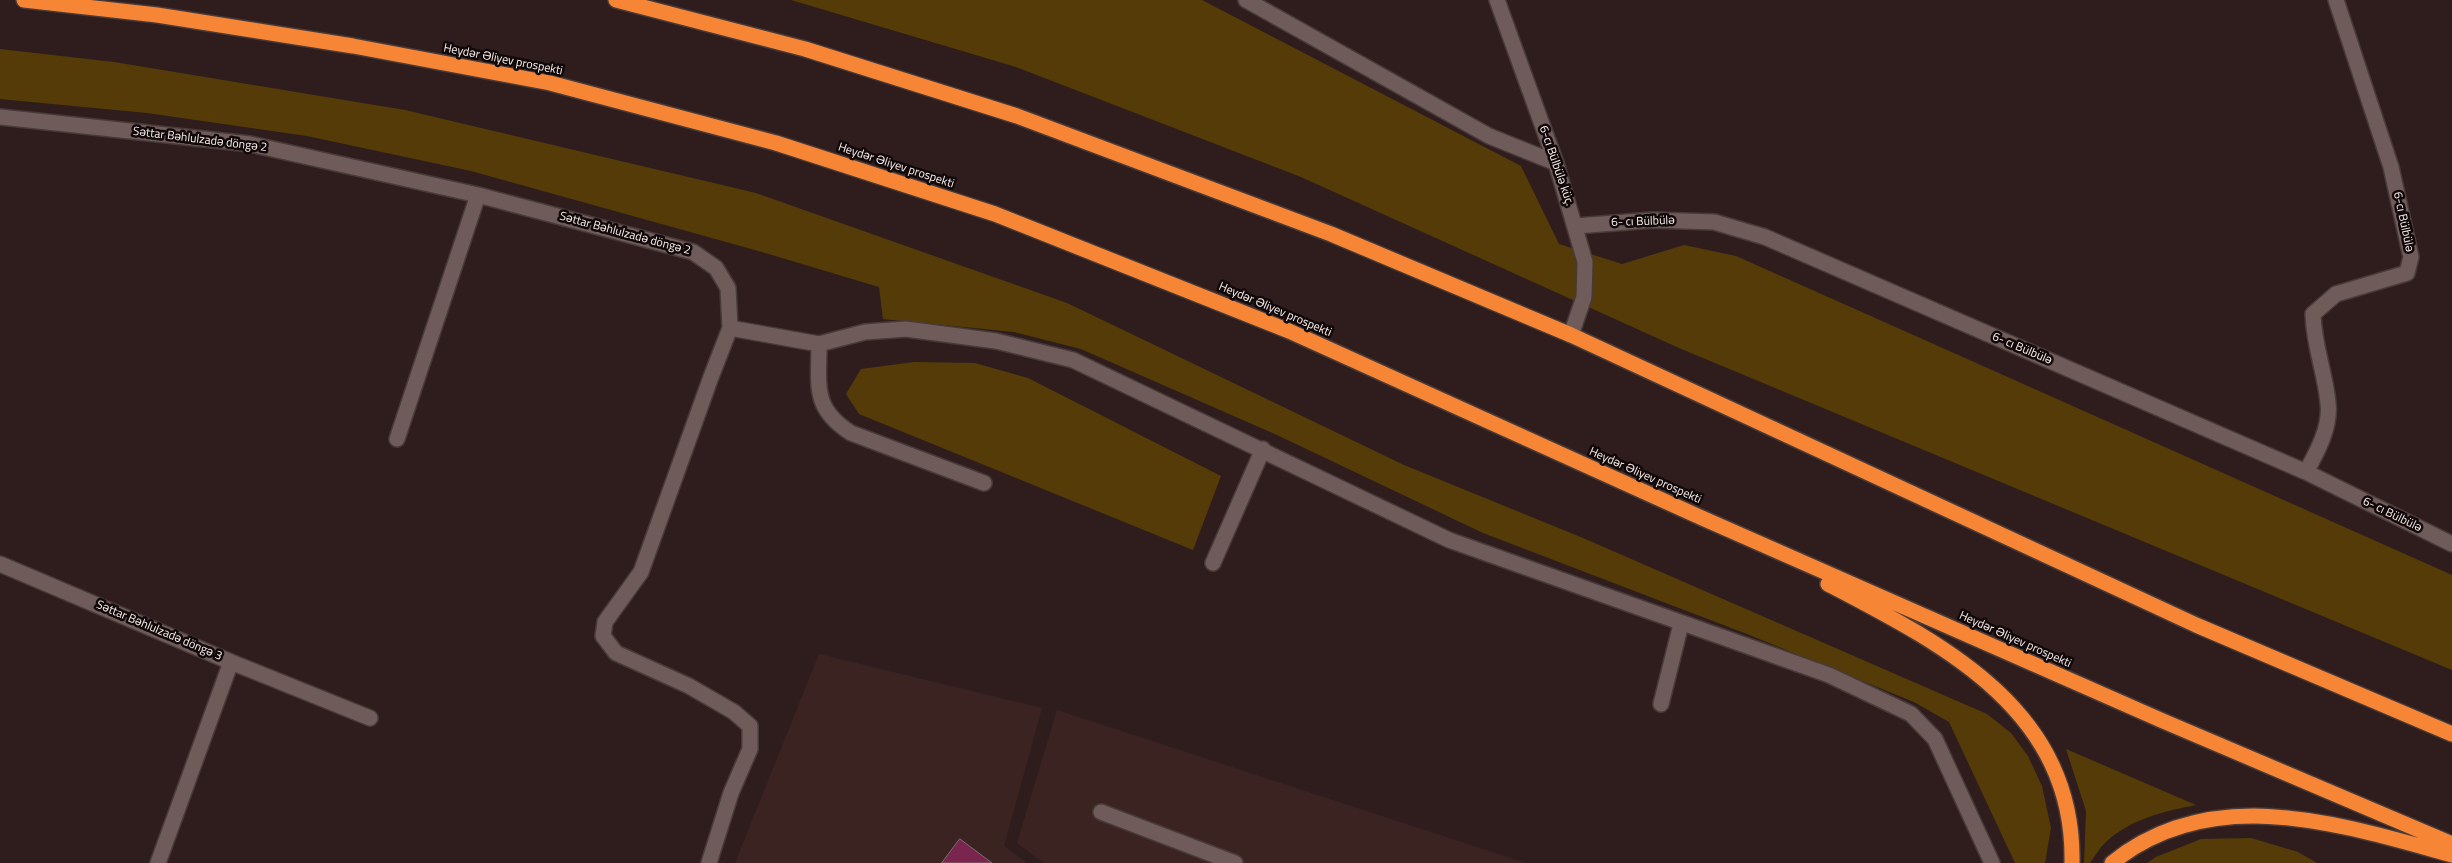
<!DOCTYPE html>
<html>
<head>
<meta charset="utf-8">
<style>
	body { margin:0 }
	canvas { display:block; background:#2e1d1c }
</style>
</head>
<body>
<canvas width="2452" height="863"></canvas>
<script>
const context = document.querySelector('canvas').getContext('2d');
context.lineJoin = 'round';
function fillPath(path, color) { context.fillStyle = color; context.fill(path, 'evenodd'); }
function strokePath(path, color, width, dash) { context.strokeStyle = color; context.lineWidth = width; context.lineCap = dash ? 'butt' : 'round'; context.setLineDash(dash || []); context.stroke(path); }
function label(font, color, halo, rows, align = 'center') {
  context.font = font + ' "Titillium Web",sans-serif'; context.lineWidth = 5; context.setLineDash([]); context.textBaseline = 'middle'; context.strokeStyle = halo; context.fillStyle = color; for (const [text, x, y, turn = 0] of rows) {
    context.save(); context.translate(x, y); context.rotate((+turn || 0) * Math.PI / 180); context.textAlign = isNaN(turn) ? turn : align; if (halo) context.strokeText(text, 0, 0); context.fillText(text, 0, 0); context.restore();
  }
}
const built = new Path2D(`
	M819,654L1042,708L1004,846L1027,863H735Z
	M1057,710L1526,863H1044L1017,843Z`);
const green = new Path2D(`
	M791,0H1202L1521,166L1559,244L1622,264L1684,245L1736,256L2452,575V670L1679,348L1301,177L1016,67Z
	M0,49L114,62L405,110L756,193L1067,303L1404,465L1583,538L1987,714L2011,733L2028,756L2042,786L2051,828L2045,863H2015L1949,722L1914,702L1747,634L1483,533L1277,435L1081,349L1014,332L883,319L879,287L762,252L471,171L307,136L147,113L0,99Z
	M914,362L975,363L1028,378L1221,476L1193,550L859,414L846,394L861,369Z
	M2066,749L2196,805C2165,811 2131,819 2107,841C2100,847 2095,856 2090,863H2084L2086,811Z
	M2251,838L2298,852L2317,863H2147L2156,857L2201,839Z`);
const building = new Path2D(`
	M960,839L992,863H942Z`);
const minor = new Path2D(`
	M1246,0L1489,136L1556,163
	M1497,0L1556,163L1585,262L1584,297L1571,335
	M0,117L250,144L478,195L693,252L716,268L728,288L730,328L711,377L641,572L605,622L603,636L616,653L689,686L734,712L750,726V749L731,793L709,863
	M1576,226L1653,220L1714,222L1765,237L2306,472L2452,544
	M730,328L819,344L865,332L906,329L996,341L1073,360L1449,540L1829,675L1911,714L1935,739L1992,863
	M819,344C819,386 812,408 851,433L984,483
	M397,439L478,195
	M2306,472C2317,452 2331,427 2328,403C2325,371 2314,348 2313,314L2336,294L2407,273L2411,257L2391,167L2336,0
	M1213,563L1263,449
	M0,564L231,662L158,863
	M231,662L370,718
	M1661,704L1681,624
	M1101,812L1235,863`);
const highway = new Path2D(`
	M24,0L157,15L353,46L550,83L776,143L995,214L1289,331L1702,518L2163,721L2452,844
	M616,0L805,49L1017,116L1331,234L1571,335L2196,625L2452,734
	M1828,584C1945,645 2075,711 2072,863
	M2112,863C2212,782 2340,824 2452,855`);
const streetNames = [
	["Heydər Əliyev prospekti",503,60,11],
	["Səttar Bəhlulzadə döngə 2",200,140,7],
	["Heydər Əliyev prospekti",896,166,18],
	["6-cı Bülbülə küç.",1556,166,71],
	["6- cı Bülbülə",1643,222,-2],
	["6-cı Bülbülə",2403,222,78],
	["Səttar Bəhlulzadə döngə 2",625,234,15],
	["Heydər Əliyev prospekti",1275,310,23],
	["6- cı Bülbülə",2022,349,23],
	["Heydər Əliyev prospekti",1645,476,24],
	["6- cı Bülbülə",2392,515,26],
	["Səttar Bəhlulzadə döngə 3",159,631,23],
	["Heydər Əliyev prospekti",2015,640,24]
];
fillPath(built, '#3b2322');
fillPath(green, '#543b07');
fillPath(building, '#79254d');
strokePath(building, '#806d74', 1);
strokePath(minor, '#473a39', 18);
strokePath(highway, '#473a39', 18);
strokePath(minor, '#6f5b59', 15);
strokePath(highway, '#f68535', 15);
label('12px', '#faeeed', '#110909', streetNames);
</script>
</body>
</html>
